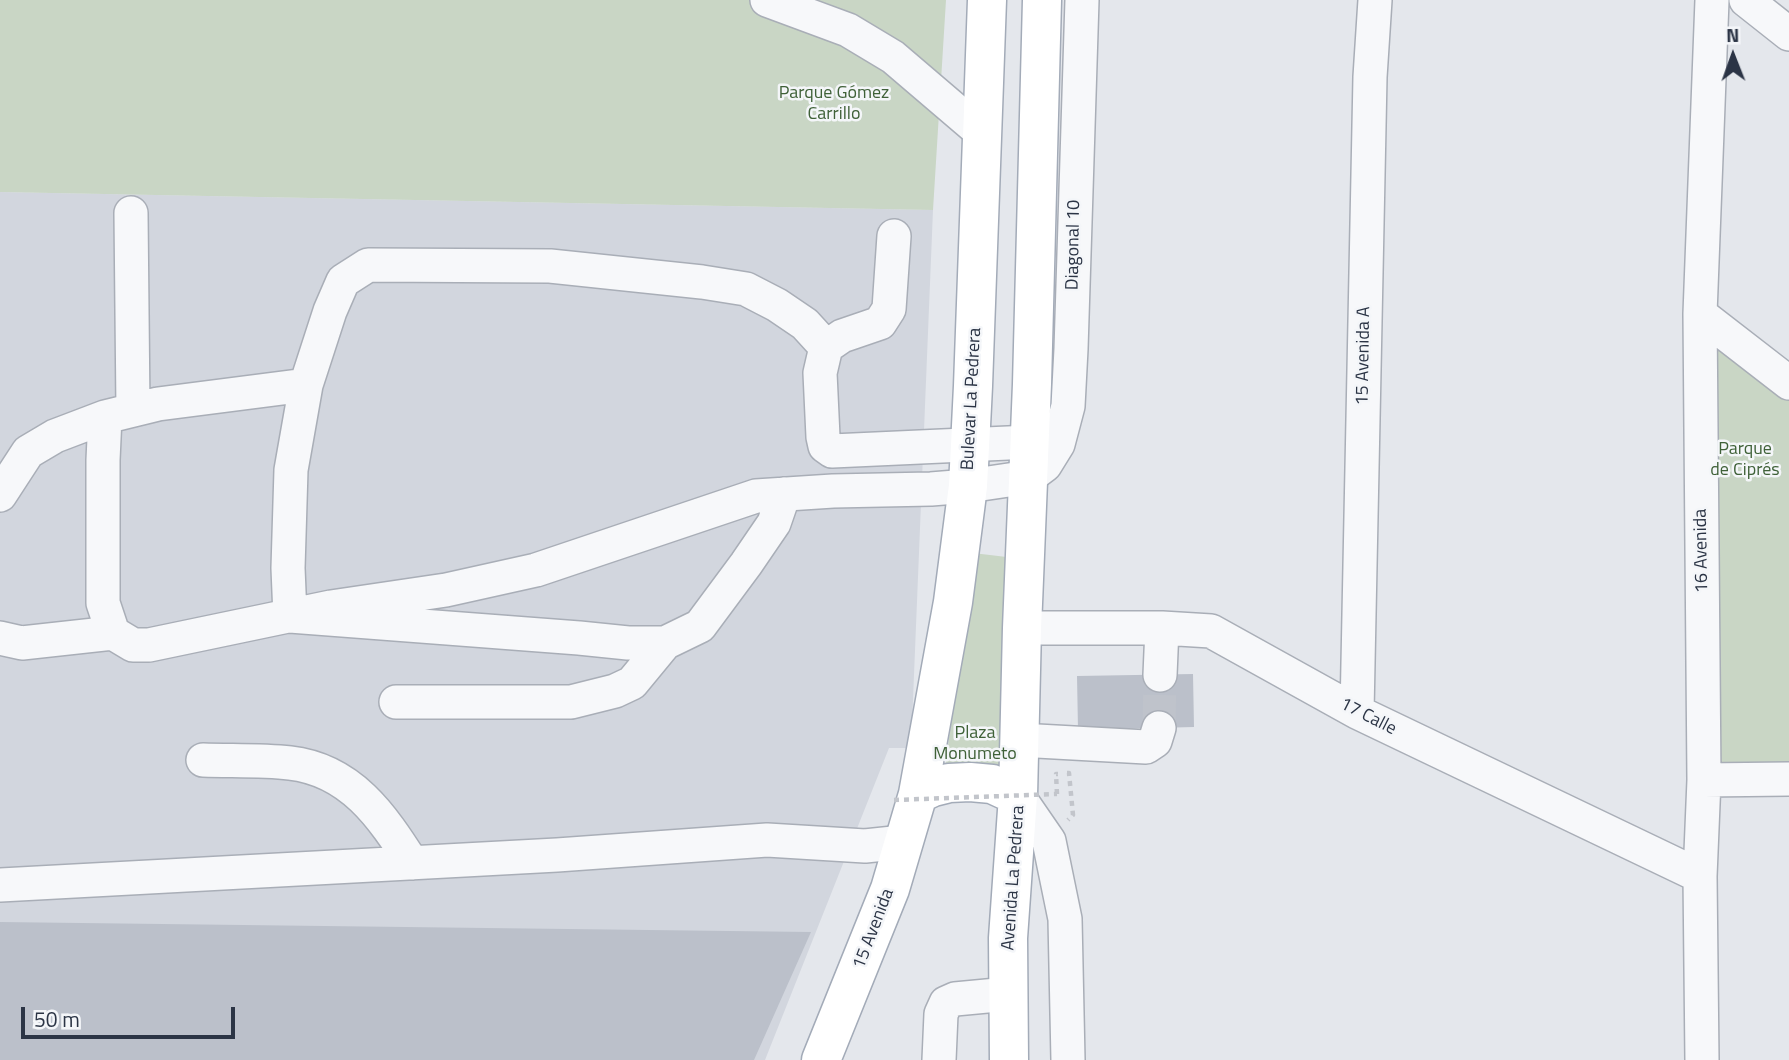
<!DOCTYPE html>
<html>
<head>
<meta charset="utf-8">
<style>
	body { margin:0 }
	#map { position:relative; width:1789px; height:1060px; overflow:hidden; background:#e4e7ec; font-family:"Titillium Web",sans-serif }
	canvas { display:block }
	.north { position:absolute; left:1698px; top:21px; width:70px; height:70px; -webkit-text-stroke:5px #f4f6f9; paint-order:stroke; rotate:359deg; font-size:19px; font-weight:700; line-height:28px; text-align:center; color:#2b3445 }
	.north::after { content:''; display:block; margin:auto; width:24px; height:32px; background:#2b3445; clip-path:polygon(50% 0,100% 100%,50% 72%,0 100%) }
	.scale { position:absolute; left:21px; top:1007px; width:214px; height:32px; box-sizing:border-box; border:4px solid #2b3445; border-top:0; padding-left:9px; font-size:21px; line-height:24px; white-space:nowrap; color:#2b3445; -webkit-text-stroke:5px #f4f6f9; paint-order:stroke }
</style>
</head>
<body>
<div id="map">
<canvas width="1789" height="1060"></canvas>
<div class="north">N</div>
<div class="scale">50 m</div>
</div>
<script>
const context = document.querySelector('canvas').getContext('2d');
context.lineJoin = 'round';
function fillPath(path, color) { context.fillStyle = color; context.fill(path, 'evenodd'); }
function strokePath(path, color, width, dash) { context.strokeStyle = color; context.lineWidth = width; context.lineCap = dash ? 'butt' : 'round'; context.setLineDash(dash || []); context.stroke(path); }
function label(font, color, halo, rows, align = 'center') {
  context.font = font + ' "Titillium Web",sans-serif'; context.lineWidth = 5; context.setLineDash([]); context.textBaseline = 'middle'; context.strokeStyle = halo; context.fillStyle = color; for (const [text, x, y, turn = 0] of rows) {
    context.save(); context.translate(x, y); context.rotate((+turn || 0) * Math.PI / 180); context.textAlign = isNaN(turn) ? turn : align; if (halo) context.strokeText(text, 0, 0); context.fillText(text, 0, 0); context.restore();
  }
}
const built = new Path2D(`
	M0,192L933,210L911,748H889L765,1060H0Z`);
const green = new Path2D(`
	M0,0H946L933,210L0,192Z
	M1700,314L1789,383V779L1704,780Z
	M973,553L1015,558L1000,777L944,776Z`);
const building = new Path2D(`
	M1193,674L1194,727L1078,730L1077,676Z
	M0,922L811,932L754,1060H0Z`);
const minorTunnel = new Path2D(`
	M1159,728L1160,675`);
const path = new Path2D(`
	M1067,773H1069L1073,815L1068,820
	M1057,794L1056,774H1058`);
const minor = new Path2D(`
	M767,0L848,30L893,57L982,133
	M1746,0L1789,34
	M131,213L133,410
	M894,236L889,309L880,323L842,336L826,347L820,373L823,437L825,446L832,451L1030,442
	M1700,314L1789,383
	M306,385L158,404L105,417L103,460V603L113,633L133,645H149L331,607L446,590L536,570L756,496L833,491L931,489L968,486L1029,477L1045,465L1058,444L1068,406L1071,349L1082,0
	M784,494L774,523L746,564L700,626L665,643H628L579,638L290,616L288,568L291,470L306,385L330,311L343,281L368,265L550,266L702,282L746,289L777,305L805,324L826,347
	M0,495L28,452L55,436L105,417
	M1022,628H1162L1211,631L1357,712L1700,876
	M0,638L22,643L113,633
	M1160,675L1162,628
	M396,702H571L615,691L632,683L665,643
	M1357,712L1370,77L1375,0
	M1019,740L1146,747L1155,741L1159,728
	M203,760C232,761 262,760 290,763C351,770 382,816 412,863
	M1704,780L1789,779
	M1018,796L1049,841L1065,919L1068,1060
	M0,885L557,855L767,840L865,846L903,842
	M939,1060L941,1014L946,1003L955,999L1008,994
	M1702,1060L1700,876L1704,780L1700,314L1712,0`);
const major = new Path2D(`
	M918,794L933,787L949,783L970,782L992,784L1018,796
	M821,1060L890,889L918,794L953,602L968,486L973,386L987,0
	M1009,1060L1008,938L1018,796L1022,628L1032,384L1042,0`);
const pathBridge = new Path2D(`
	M894,800L1057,794`);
const parkNames = [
	["Parque Gómez",834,94],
	["Carrillo",834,115],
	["Parque",1745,450],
	["de Ciprés",1745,471],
	["Plaza",975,734],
	["Monumeto",975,755]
];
const streetNames = [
	["Diagonal 10",1074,245,-89],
	["15 Avenida A",1364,356,-89],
	["Bulevar La Pedrera",972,399,-87],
	["16 Avenida",1702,551,-91],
	["17 Calle",1368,717,27],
	["Avenida La Pedrera",1014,878,-86],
	["15 Avenida",874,929,-69]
];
fillPath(built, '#d2d6de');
fillPath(green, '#c9d6c5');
fillPath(building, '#bbc0ca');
strokePath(minorTunnel, '#bfc3cb', 33, [33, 17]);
strokePath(minor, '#a9aeb7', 36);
strokePath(major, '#a3abb8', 41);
strokePath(path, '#c2c5cb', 4.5, [5, 5]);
strokePath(minor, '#f7f8fa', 33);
strokePath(major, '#fff', 38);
strokePath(pathBridge, '#c2c5cb', 4.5, [5, 5]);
label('18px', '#3f6138', '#f4f6f9', parkNames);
label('18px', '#2b3445', '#f4f6f9', streetNames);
</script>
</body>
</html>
